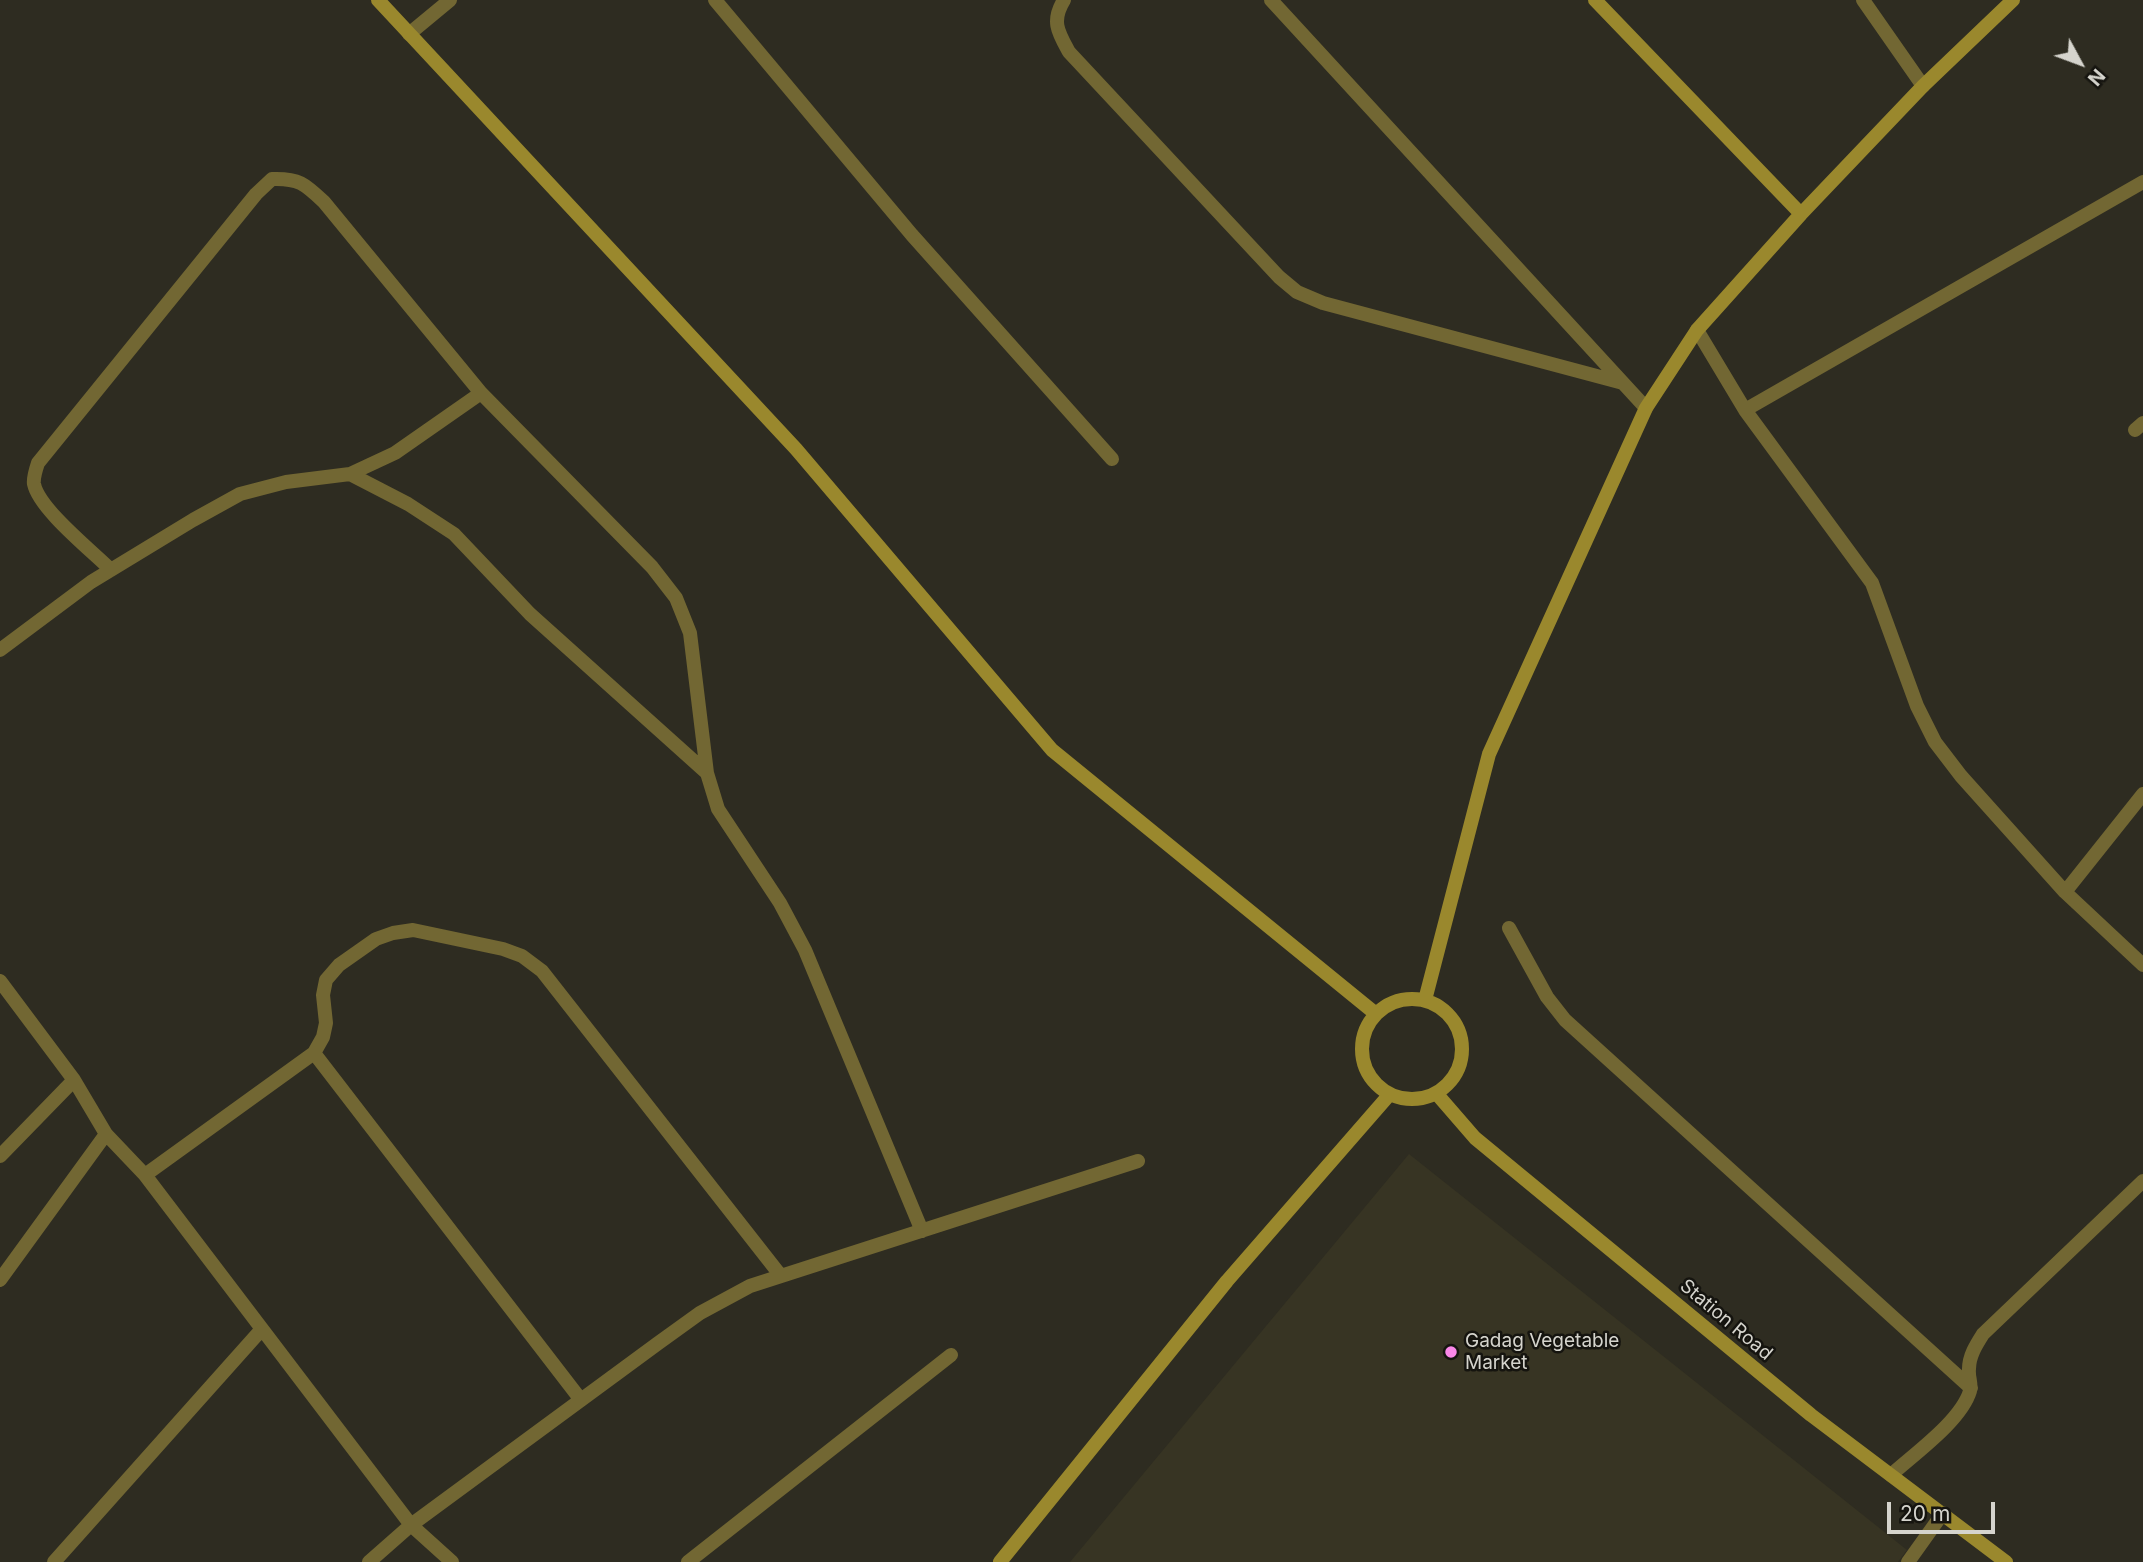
<!DOCTYPE html>
<html>
<head>
<meta charset="utf-8">
<style>
	body { margin:0 }
	#map { position:relative; width:2143px; height:1562px; overflow:hidden; background:#2e2c21; font-family:Inter,sans-serif }
	canvas { display:block }
	.north { position:absolute; left:2045px; top:28px; width:70px; height:70px; -webkit-text-stroke:5px #15140f; paint-order:stroke; rotate:131deg; font-size:19px; font-weight:700; line-height:28px; text-align:center; color:#d5d4cd }
	.north::after { content:''; display:block; margin:auto; width:24px; height:32px; background:#d5d4cd; clip-path:polygon(50% 0,100% 100%,50% 72%,0 100%) }
	.scale { position:absolute; left:1887px; top:1502px; width:108px; height:32px; box-sizing:border-box; border:4px solid #d5d4cd; border-top:0; padding-left:9px; font-size:21px; line-height:24px; white-space:nowrap; color:#d5d4cd; -webkit-text-stroke:5px #15140f; paint-order:stroke }
</style>
</head>
<body>
<div id="map">
<canvas width="2143" height="1562"></canvas>
<div class="north">N</div>
<div class="scale">20 m</div>
</div>
<script>
const context = document.querySelector('canvas').getContext('2d');
context.lineJoin = 'round';
function fillPath(path, color) { context.fillStyle = color; context.fill(path, 'evenodd'); }
function strokePath(path, color, width, dash) { context.strokeStyle = color; context.lineWidth = width; context.lineCap = dash ? 'butt' : 'round'; context.setLineDash(dash || []); context.stroke(path); }
function label(font, color, halo, rows, align = 'center') {
  context.font = font + ' Inter,sans-serif'; context.lineWidth = 5; context.setLineDash([]); context.textBaseline = 'middle'; context.strokeStyle = halo; context.fillStyle = color; for (const [text, x, y, turn = 0] of rows) {
    context.save(); context.translate(x, y); context.rotate((+turn || 0) * Math.PI / 180); context.textAlign = isNaN(turn) ? turn : align; if (halo) context.strokeText(text, 0, 0); context.fillText(text, 0, 0); context.restore();
  }
}
const built = new Path2D(`
	M1409,1154L1907,1550L1898,1562H1070Z`);
const street = new Path2D(`
	M715,0L912,235L1112,459
	M1064,0C1051,21 1058,32 1069,52L1279,277L1297,292L1323,303L1623,383
	M1271,0L1646,408
	M1863,0L1923,86
	M409,34L450,0
	M1697,330L1745,410L1872,583L1917,706L1935,742L1961,776L2065,892L2143,965
	M1745,410L2143,182
	M2135,430L2143,423
	M350,474L408,504L454,534L530,614L707,773
	M111,570C92,551 39,509 34,484C33,478 36,469 38,463L256,194L272,179C299,178 305,184 324,202L481,393L652,567L676,598L690,633L707,773L718,809L780,903L805,950L922,1231
	M0,650L91,582L193,520L240,494L286,482L350,474L395,453L481,393
	M2065,892L2143,794
	M1509,928L1547,997L1565,1020L1971,1388
	M0,981L74,1080L106,1134L145,1175L411,1525L452,1562
	M314,1053L581,1400
	M0,1156L74,1080
	M145,1175L314,1053L323,1037L326,1023L323,995L326,980L339,965L376,939L393,933L413,930L503,949L522,956L542,971L781,1276
	M0,1280L106,1134
	M1891,1475C1914,1454 1961,1421 1970,1391C1972,1384 1968,1377 1969,1369C1969,1356 1976,1345 1983,1334L2143,1181
	M54,1562L262,1329
	M369,1562L411,1525L657,1344L700,1313L750,1286L1138,1161
	M688,1562L951,1355
	M1908,1562L1943,1513`);
const secondary = new Path2D(`
	M378,0L796,449L1052,750L1376,1014
	M1595,0L1801,214
	M1362 1049a50 50 0 1 1 100 0a50 50 0 1 1-100 0Z
	M1425,1000L1489,754L1646,408L1697,330L1801,214L1923,86L2013,0
	M1436,1093L1475,1138L1811,1415L2006,1562
	M1000,1562L1227,1281L1390,1094`);
const markers = [
	[1451,1352,7,"#fa87e8"]
];
const streetNames = [
	["Station Road",1726,1320,40]
];
const poiNames = [
	["Gadag Vegetable",1465,1341],
	["Market",1465,1363]
];
fillPath(built, '#373423');
strokePath(street, '#726733', 14);
strokePath(secondary, '#9a882d', 14);
for (const [x, y, r, color] of markers) { const dot = new Path2D(); dot.arc(x, y, r, 0, 2 * Math.PI); context.fillStyle = color; context.fill(dot); strokePath(dot, '#15140f', 2.5); }
label('19px', '#d5d4cd', '#15140f', streetNames);
label('19px', '#d5d4cd', '#15140f', poiNames, 'left');
</script>
</body>
</html>
